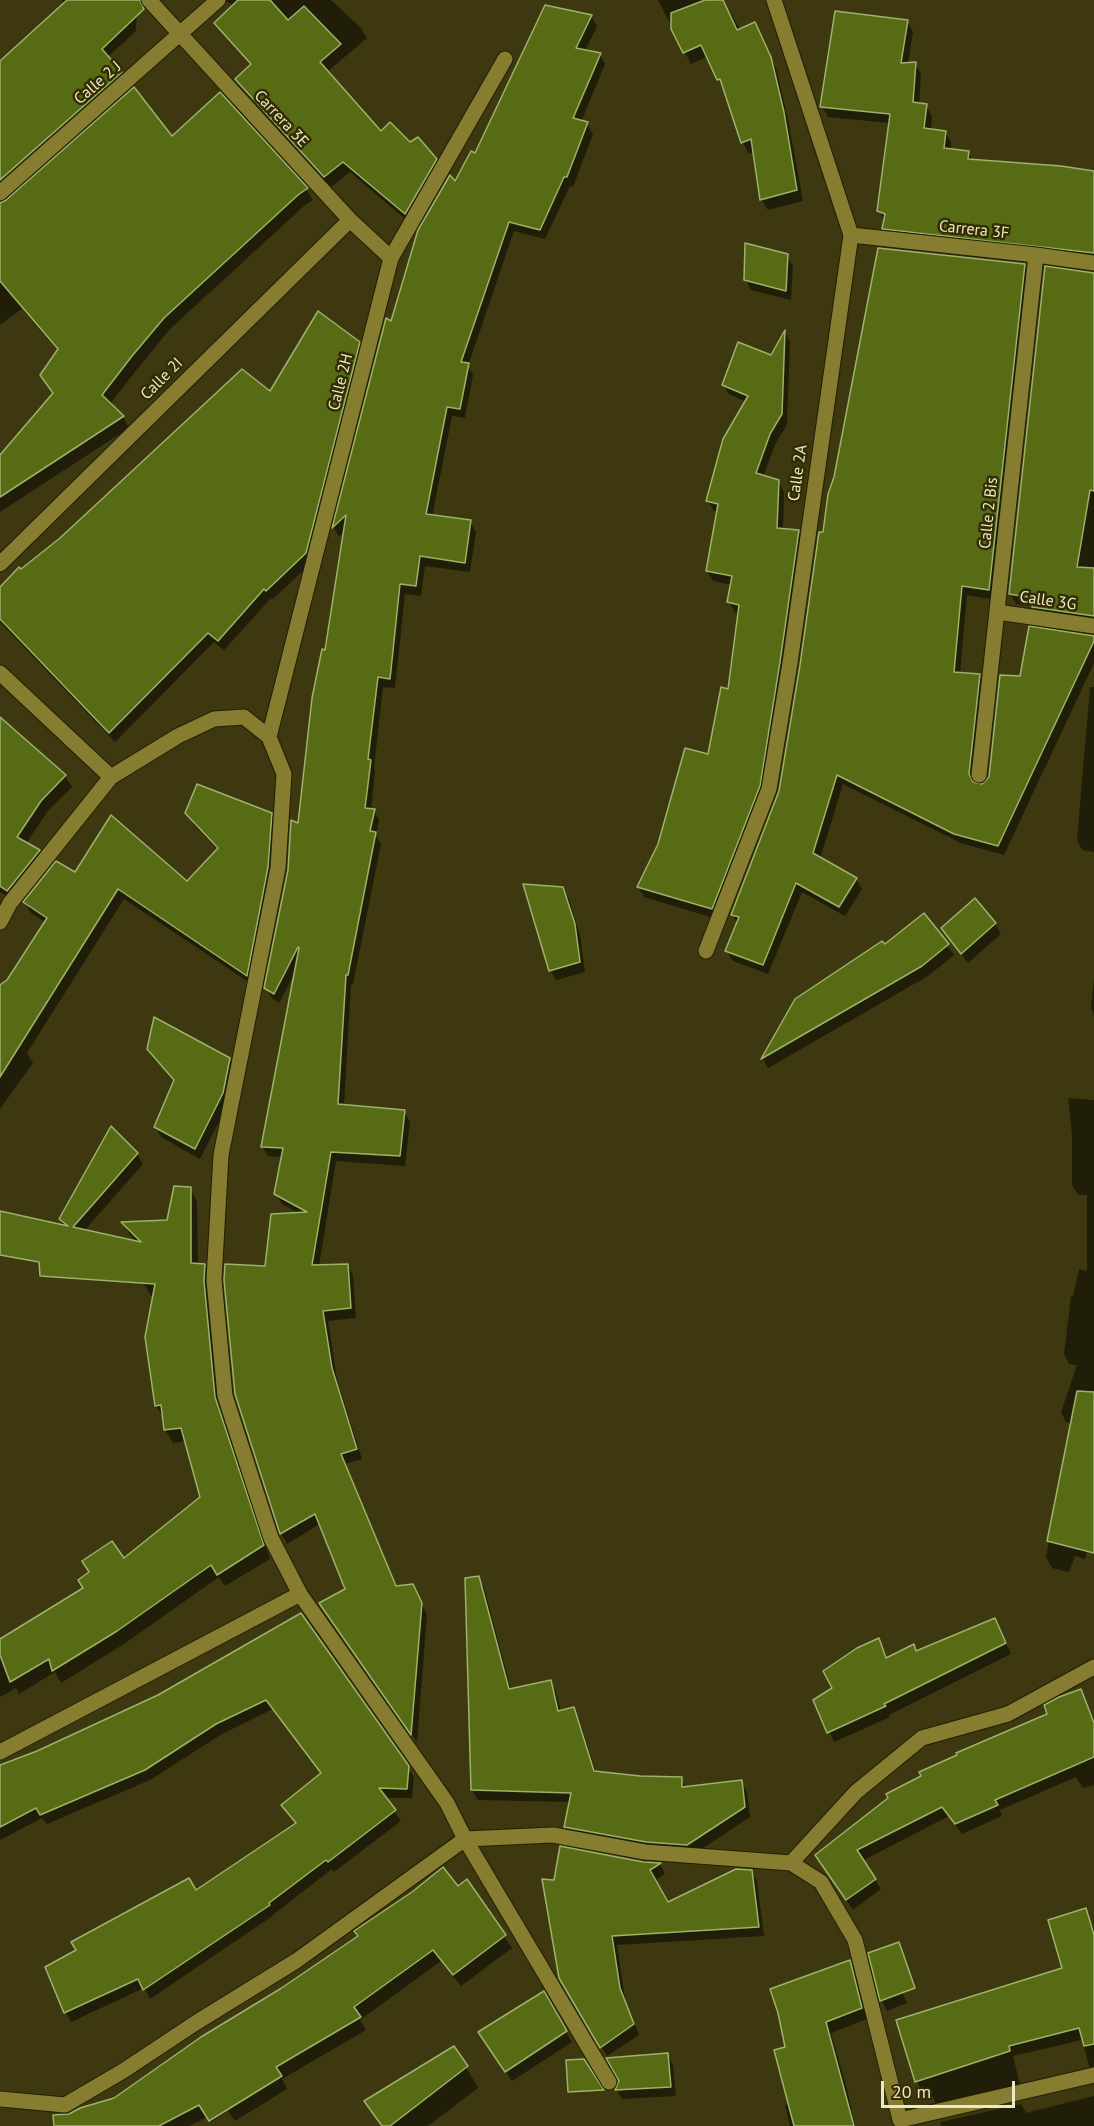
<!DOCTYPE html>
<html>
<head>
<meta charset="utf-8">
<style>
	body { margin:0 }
	#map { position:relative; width:1094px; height:2126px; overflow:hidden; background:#3d380f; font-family:"PT Sans",sans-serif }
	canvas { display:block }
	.scale { position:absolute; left:881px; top:2081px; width:134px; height:27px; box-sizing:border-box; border:3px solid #ece8c3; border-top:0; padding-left:8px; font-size:18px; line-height:21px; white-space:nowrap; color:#ece8c3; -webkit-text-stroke:4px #322d03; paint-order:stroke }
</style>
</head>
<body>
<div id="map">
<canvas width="1094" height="2126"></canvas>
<div class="scale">20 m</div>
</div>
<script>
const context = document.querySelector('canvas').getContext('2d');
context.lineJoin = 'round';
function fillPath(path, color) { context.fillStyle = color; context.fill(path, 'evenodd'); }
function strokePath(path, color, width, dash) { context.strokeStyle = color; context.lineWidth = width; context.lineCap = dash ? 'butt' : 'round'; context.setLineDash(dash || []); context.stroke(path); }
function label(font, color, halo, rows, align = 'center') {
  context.font = font + ' "PT Sans",sans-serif'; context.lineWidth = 5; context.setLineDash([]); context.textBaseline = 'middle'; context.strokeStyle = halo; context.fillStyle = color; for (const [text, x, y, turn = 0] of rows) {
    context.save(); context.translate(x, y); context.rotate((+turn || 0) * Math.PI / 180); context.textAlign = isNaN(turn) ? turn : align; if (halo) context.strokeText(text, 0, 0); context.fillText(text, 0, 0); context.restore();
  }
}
const shadow = new Path2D(`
	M62,0H137L136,31L0,156V63L63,5Z
	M221,0H331L360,27L367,38L327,72L381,133L410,143L435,160L442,171L411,224L350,172L331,187L243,90L237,80L251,66L246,57L235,13L230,3Z
	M658,0H722L741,30L761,35L777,71L789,124L803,201L768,210L761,199L754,152L749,154L743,142L725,90L708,56L691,64Z
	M591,16L597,26L585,51L600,54L605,64L581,122L587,124L593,134L573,187L570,186L545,239L514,231L468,366L473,375L465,418L452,416L432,517L470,522L476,532L470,572L425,566L421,596L405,594L395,688L383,687L374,768L375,771L371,810H374L379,820L376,836L381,844L353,984H351L344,1106L404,1112L410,1122L405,1166L336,1161L319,1266L347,1265L353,1275L356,1318L328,1321L337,1379L362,1459L345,1464L397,1587L418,1595L427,1615L417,1742L321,1604L347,1590L320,1524L287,1544L282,1535L236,1394L266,1268L300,1214L282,1204L276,1194L283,1157L268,1156L262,1146L295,973L279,1003L272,998L266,988L299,825L345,531L339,537L334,528L387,320L392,323L456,184L475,154ZM596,60H599L571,126L568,124Z
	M907,22L913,32L908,64L915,63L921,74L919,105L926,106L932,116L931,130L945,132L951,142V150L968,153L972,160L1094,184V262L890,239L884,228L885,222L879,211L890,123L828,117L822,106Z
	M171,138L306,189L313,200L304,206L170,329L138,368L110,404L123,417L129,428L0,512V457L54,394L42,375L58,351L22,309L0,325V232Z
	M787,256L793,266L791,300L751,290L746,280Z
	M1024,265L1030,275L995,600L967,595L960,674L979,675L985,685L974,784L983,786L990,777L1021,677L1094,636V663L1004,855L961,843L843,784L820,859L856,879L862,889L845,916L802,892L768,974L733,961L727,951L738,924L732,915L780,791L824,534Z
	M1094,274V625L1039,617L1033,606L1016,604L1010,593Z
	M785,333L790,342L787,424L775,445L763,477L778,481L784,492L783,530L798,531L804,541L765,797L717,919L644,897L638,887L709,756L729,690L740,613L735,612L729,602L732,585L713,581L707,571L719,512L714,511L708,501L746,402L729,394L723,384L771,357Z
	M358,343L364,353L311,563L272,600L271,598L224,650L214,642L115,742L0,622V589L21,572L270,393Z
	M1090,687H1094V852L1082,850L1077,840Z
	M0,719L65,776L72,787L47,812L26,844L39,852L45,862L14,901L0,892Z
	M187,813L271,814L277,825L253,985L124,899L27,1053L33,1063L0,1109V993L45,922L31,913L25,902L76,874L187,883L218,850L193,824Z
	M563,889L569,899L580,935L585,972L556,980L550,970Z
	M975,900L995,924L1001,934L968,963L942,928Z
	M924,915L954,955L928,976L768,1068L763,1059L796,1000L884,946Z
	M1094,978V1014L1091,1008Z
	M149,1049L229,1059L235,1069L228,1104L200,1159L161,1137L155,1126L175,1082L155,1059Z
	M1068,1098L1094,1100V1526L1085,1559L1075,1556L1069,1572L1052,1568L1046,1557L1064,1465L1079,1425L1066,1422L1061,1412L1077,1365L1069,1364L1064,1354L1071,1296H1073L1079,1269L1087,1271V1195H1078L1072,1185V1135Z
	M137,1154L143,1164L78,1238L66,1230L60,1219Z
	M190,1189L197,1201L198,1265H204L212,1278L211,1295L222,1413L270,1559L225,1586L219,1577L124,1644L61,1683L55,1672L19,1694L16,1688L0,1697V1638L20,1629L85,1589L202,1498L186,1441L173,1443L165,1430L164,1418L156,1406L154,1296H151L143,1282L138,1243L130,1235L123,1223L169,1221Z
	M478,1577L484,1587L511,1690L550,1682L556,1692L561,1712L574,1709L579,1719L596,1772L640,1778L681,1779L686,1788L741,1782L747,1792L750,1817L693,1855L571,1837L565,1827L570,1802L478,1800L472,1790Z
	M301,1615L414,1777L412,1798H384L401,1821L334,1872L332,1869L274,1914V1915L150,1999L144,1988L71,2022L66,2012L196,1892L296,1825L283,1805L322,1774L273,1709L222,1734L150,1780L47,1824L42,1818L0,1840V1766L159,1697Z
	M1000,1630L1011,1654L889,1715L890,1717L834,1742L815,1701L834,1689L879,1640L888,1659L914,1646L917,1652Z
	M1094,1733V1785L1083,1788L1076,1777L1000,1810L1002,1816L962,1834L949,1816L862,1861L881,1889L853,1910L816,1856L959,1756Z
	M643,1863L660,1864L665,1874L654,1881L668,1904L751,1871L757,1881L764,1936L617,1945L625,1999L639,2035L607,2056L560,1978L555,1882Z
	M467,1881L512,1948L461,1986L441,1961L360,2020L366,2030L282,2079L287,2089L235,2121L228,2111L211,2122L207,2117L189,2126H88L115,2100L359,1937Z
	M1085,1910L1094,1930V2075L1089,2066L1082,2040L1013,2056L1022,2093L940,2112L933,2097L924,2095L918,2084L898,2021L1064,1969Z
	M870,1954L888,1960L907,2003L887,2011L882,2001Z
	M849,1962L855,1972L867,2019L831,2033L847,2089L855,2126H790L785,2105L790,2104L787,2048Z
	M543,1993L572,2042L512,2081L486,2042Z
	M668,2055L673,2065L676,2096L622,2099L616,2090Z
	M466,2067L478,2088L428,2126H381L366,2102Z
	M1094,2096V2126H941L940,2122L1021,2104L1026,2113Z`);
const building = new Path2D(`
	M67,0H140L144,9L102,49L122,72L0,180V61Z
	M238,0H270L288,20L304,6L341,44L320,62L381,131L390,122L410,142L418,137L437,159L405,214L343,162L324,177L235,79L251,64L214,23Z
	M705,0H723L737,30L755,22L771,57L784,112L797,190L760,200L751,139L741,143L720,79L717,80L701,45L683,53L671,29V13Z
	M545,5L592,15L576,48L601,53L573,118L588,122L567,177H564L540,230L509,222L461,362L469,363L460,409L447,407L426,514L471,520L465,563L420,556L416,586L400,584L390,679L378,677L368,759L371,760L365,808L375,809L370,831L376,832L348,975H346L338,1104L405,1110L400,1156L331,1152L312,1265L348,1264L351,1308L323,1311L332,1368L357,1449L341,1454L396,1586L413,1584L422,1603L411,1735L319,1603L345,1589L315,1514L280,1534L235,1394L224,1280L225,1264L265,1266L271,1214L307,1212L274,1194L283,1148L261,1147L299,948L298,947L274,994L264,988L288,870L291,820L298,823L312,698L322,649L325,650L346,515L332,528L386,318L391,321L418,230L450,175L455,181L471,151L475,153Z
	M835,11L908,20L901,63L916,62L913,102L927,104L924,128L946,131L944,148L969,151L968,159L1061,166L1094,171V253L882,229L885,214L877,211L890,114L820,107Z
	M134,87L172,136L220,92L308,188L298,195L164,318L132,356L102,395L124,416L0,497V455L53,393L40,375L58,349L0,281V203L6,200Z
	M745,243L788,254L786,291L744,280Z
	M878,248L1025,264L989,590L962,586L954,672L980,674L969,774L973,782L982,784L989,777L1000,675L1020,676L1029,626L1094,636V641L998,846L954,834L837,775L813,853L857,878L839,907L796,883L763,965L725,951L739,917L731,915L779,791L800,665L819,532H823L828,494L834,477Z
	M1045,266L1094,273V491L1090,490L1077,567L1094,568V616L1032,607L1033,598L1009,594Z
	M318,311L360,342L306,553L266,591L264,589L218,641L208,633L109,733L0,619V587L19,567L21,569L60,538L242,369L270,391Z
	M785,330L782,414L770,434L756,473L779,480L777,528L799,530L780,662L760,786L712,909L637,887L658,844L685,748L708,754L721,687L728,689L739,605L727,602L732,576L706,571L718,504L706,501L723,439L748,396L722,385L738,342L771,355Z
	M0,717L66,775L41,801L17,837L40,850L7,891L0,886Z
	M197,784L272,813L268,867L247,976L118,889L0,1077V985L7,980L47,918L23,902L56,861L75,872L111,815L187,881L218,848L185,813Z
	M523,884L563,887L575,924L580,962L549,971Z
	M975,898L996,923L961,954L941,928Z
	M924,913L949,944L922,966L761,1059L795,999L882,941L885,944Z
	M154,1017L230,1058L223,1093L195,1149L154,1127L174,1080L147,1049Z
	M111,1126L138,1153L73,1227L141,1242L121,1222L167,1220L174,1186L191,1187V1263L205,1264L204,1281L215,1397L264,1545L217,1575L211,1565L117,1631L52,1671L49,1659L10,1682L0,1655V1639L83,1588L78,1580L89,1572L82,1561L112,1541L124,1558L200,1497L181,1428L164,1430L161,1405L155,1406L145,1337L155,1284L40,1276L39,1262L0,1255V1211L68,1226L59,1219Z
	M1077,1391L1094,1392V1553L1047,1541Z
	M479,1576L509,1689L551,1680L558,1711L574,1707L594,1771L640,1776L682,1777V1787L742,1780L745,1807L687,1845L646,1842L564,1827L571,1793L471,1790L465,1578Z
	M301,1613L409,1766L407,1789L379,1788L396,1810L328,1862L326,1860L269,1903L270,1905L143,1990L138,1979L64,2013L45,1967L76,1950L71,1942L189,1878L196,1890L296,1823L281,1805L321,1773L266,1700L216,1724L145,1770L40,1815L36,1808L0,1827V1765L37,1751L158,1695Z
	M995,1618L1006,1643L884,1704L886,1706L827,1733L813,1700L832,1688L823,1671L857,1648L879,1638L886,1658L914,1644L916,1651Z
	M1081,1689L1094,1723V1757L995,1800L998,1805L955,1824L942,1807L857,1850L876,1879L846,1900L815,1855L888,1798L886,1794L921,1776L919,1772L957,1755L956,1753L1047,1714L1044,1705L1059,1697Z
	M560,1846L643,1862L661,1863L650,1870L668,1902L736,1869L752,1870L759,1927L612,1936L620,1988L634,2024L600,2048L559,1978L542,1879L554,1880Z
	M443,1867L458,1886L467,1879L506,1935L453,1975L433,1950L354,2007L361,2017L276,2067L282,2076L209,2121L199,2105L159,2126H54L53,2115L69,2114L80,2108L114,2098L201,2037L280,1989L358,1936L354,1931L412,1892Z
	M1086,1908L1094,1935V2044L1084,2046L1079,2028L1009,2046L1010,2051L915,2082L896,2020L1062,1968L1048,1920Z
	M899,1942L915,1988L880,2001L868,1953Z
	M850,1960L862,2008L826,2022L854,2126H794L774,2050L785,2047L778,2013L770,1989Z
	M544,1991L567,2031L505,2072L478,2032Z
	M454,2046L468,2066L390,2126H382L364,2101Z
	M668,2053L671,2087L615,2090L619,2081L606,2058Z
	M584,2059L604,2090L568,2092L566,2060Z`);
const street = new Path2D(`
	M149,0L350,220L391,258
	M0,193L218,0
	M851,235L1036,255L1094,263
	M0,564L350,220
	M997,612L1094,626
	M0,673L111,777L178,736L214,719L244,717L269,737L284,774L278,868L221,1155L214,1280L225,1396L271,1538L300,1594L447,1803L465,1839L609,2082
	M269,737L391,258L505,59
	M979,775L1036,255
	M0,922L10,903L111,777
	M706,951L769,789L790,663L851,235L774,0
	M0,1752L300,1594
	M791,1863L856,1792L922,1738L1008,1714L1094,1667
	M0,2099L65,2105L123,2071L197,2022L296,1961L465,1839L553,1835L645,1852L791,1863L821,1882L855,1940L900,2120L1094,2075`);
const streetNames = [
	["Calle 2 J",98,83,-41],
	["Carrera 3E",281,119,47],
	["Carrera 3F",974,230,6],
	["Calle 2I",162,379,-45],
	["Calle 2H",341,382,-76],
	["Calle 2A",798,473,-82],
	["Calle 2 Bis",989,513,-84],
	["Calle 3G",1048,601,8]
];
fillPath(shadow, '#0007');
fillPath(building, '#576b15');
strokePath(building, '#9db26b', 1.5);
strokePath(street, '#221f07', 17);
strokePath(street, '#867d30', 15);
label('16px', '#ece8c3', '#322d03', streetNames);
</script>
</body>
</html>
